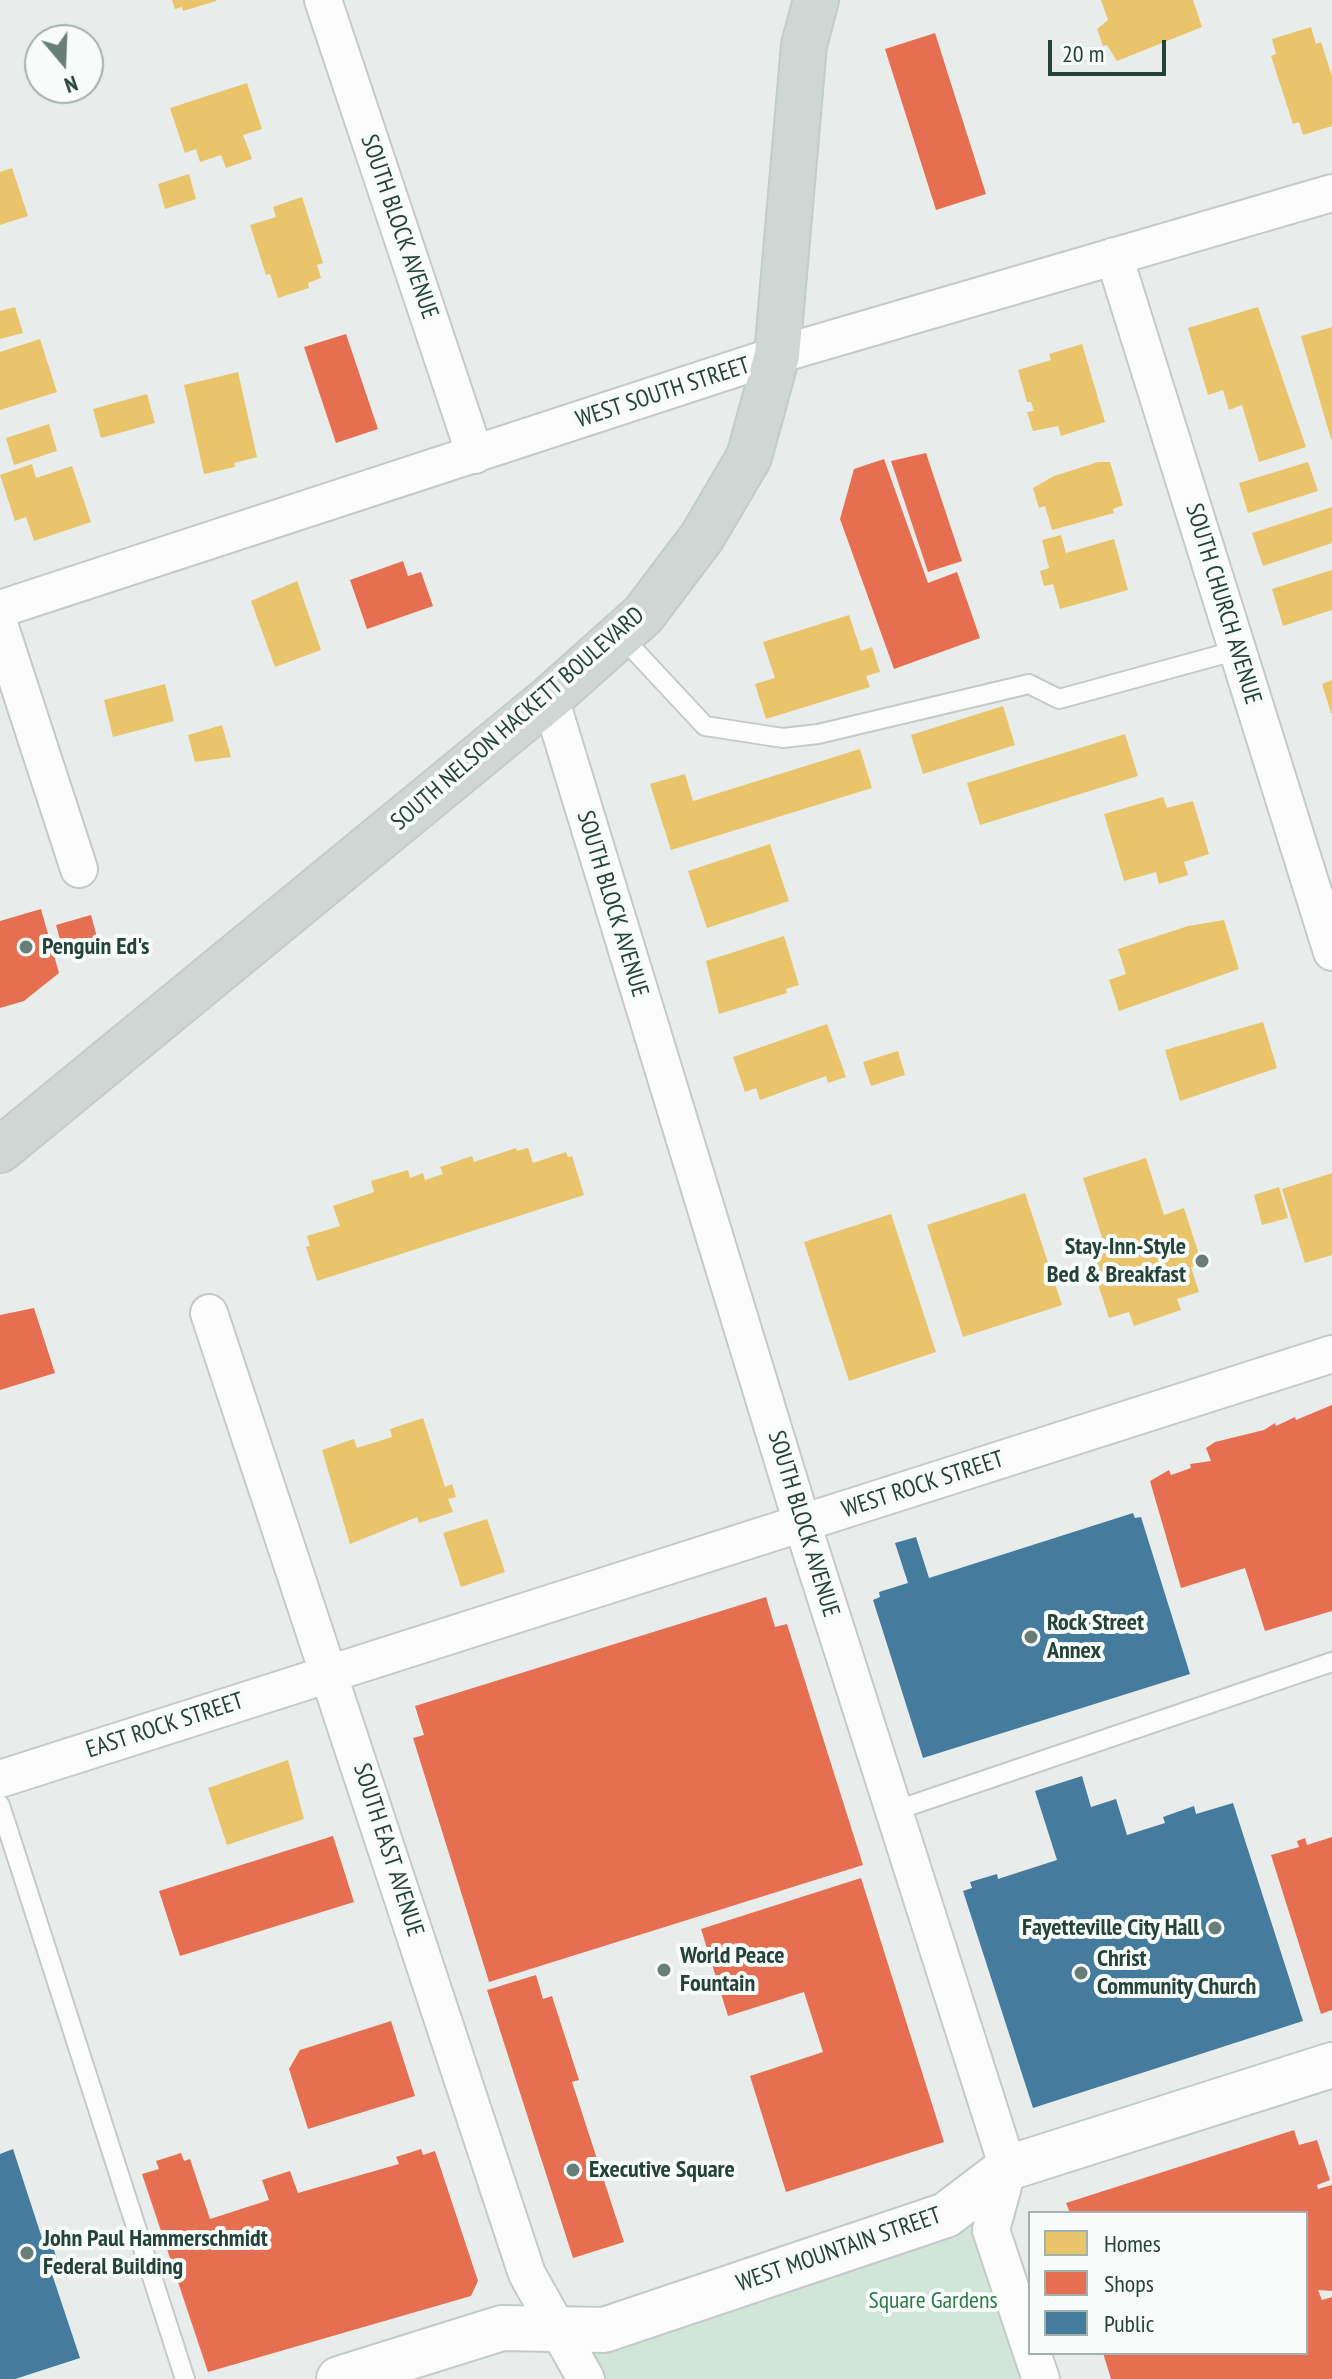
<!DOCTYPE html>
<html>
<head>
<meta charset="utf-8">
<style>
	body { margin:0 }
	#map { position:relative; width:1332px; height:2379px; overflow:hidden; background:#e8edeb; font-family:"PT Sans Narrow",sans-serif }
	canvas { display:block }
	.legend { position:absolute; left:1028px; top:2211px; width:280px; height:144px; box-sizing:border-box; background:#f7fbf9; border:2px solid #a3b1ad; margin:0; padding:10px 14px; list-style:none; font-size:24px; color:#24423a }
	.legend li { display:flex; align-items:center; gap:16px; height:40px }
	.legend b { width:40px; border:2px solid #a3b1ad }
	.north { position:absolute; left:24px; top:24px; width:80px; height:80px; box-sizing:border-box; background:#f7fbf9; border:2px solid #a3b1ad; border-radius:50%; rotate:161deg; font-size:22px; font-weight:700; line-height:32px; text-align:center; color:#24423a }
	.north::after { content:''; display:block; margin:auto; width:28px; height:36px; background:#697e78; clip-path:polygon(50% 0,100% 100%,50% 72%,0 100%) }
	.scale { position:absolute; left:1048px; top:40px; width:118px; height:36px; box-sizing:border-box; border:4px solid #24423a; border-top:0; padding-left:10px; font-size:24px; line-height:28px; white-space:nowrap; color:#24423a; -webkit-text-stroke:6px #f7fbf9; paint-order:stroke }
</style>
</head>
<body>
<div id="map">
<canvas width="1332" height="2379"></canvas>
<ul class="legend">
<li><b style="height:22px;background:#e9c46a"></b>Homes</li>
<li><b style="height:22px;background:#e76f51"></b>Shops</li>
<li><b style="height:22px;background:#457b9d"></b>Public</li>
</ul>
<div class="north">N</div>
<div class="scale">20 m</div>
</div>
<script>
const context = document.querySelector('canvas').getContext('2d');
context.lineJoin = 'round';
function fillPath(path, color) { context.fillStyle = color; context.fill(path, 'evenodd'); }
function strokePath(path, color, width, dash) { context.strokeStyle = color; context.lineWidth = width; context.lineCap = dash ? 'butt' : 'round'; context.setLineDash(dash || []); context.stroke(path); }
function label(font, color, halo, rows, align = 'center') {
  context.font = font + ' "PT Sans Narrow",sans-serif'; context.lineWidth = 8; context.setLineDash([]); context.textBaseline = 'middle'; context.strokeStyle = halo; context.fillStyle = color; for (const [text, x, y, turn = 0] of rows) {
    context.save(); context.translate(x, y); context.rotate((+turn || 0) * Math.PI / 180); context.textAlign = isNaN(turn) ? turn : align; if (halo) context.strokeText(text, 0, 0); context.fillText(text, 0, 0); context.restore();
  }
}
const green = new Path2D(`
	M1008,2168L991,2231L1041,2379H586L582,2366L604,2330Z`);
const homes = new Path2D(`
	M172,0H216V1L183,11L182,7L175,9Z
	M1101,0H1193L1202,27L1117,61L1107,45L1103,46L1097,29L1108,20Z
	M1311,27L1316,44L1321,42L1332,76V126L1303,135L1299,122L1293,124L1271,56L1276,54L1272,39Z
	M247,83L262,129L243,135L252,159L226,168L221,155L200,162L196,149L185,153L170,108Z
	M12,168L28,216L0,225V172Z
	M189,174L196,199L165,209L158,184Z
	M302,197L323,263L317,265L321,278L308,283L309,288L278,298L270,274L266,275L250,225L276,217L273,207Z
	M15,307L23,333L0,339V311Z
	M1258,307L1306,447L1259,462L1242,405L1229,410L1223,390L1208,395L1188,328Z
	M1332,327V439H1331L1301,336Z
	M40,339L57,392L0,410V352Z
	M1082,344L1105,422L1061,436L1058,426L1033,431L1027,412L1034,411L1031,402H1027L1018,370L1051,360L1049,354Z
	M238,372L257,457L234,463L235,467L204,474L184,385Z
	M147,394L155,423L101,438L93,409Z
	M49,424L57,451L14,465L6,438Z
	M1098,462H1110L1123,505L1113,509L1114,513L1052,530L1045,506L1039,508L1033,488L1054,476Z
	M1308,462L1318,491L1248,513L1239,483Z
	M32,464L36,478L72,466L91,522L34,541L26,517L15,521L0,475Z
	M1332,507V543L1263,566L1252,533Z
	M1061,535L1066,553L1114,539L1128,590L1060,609L1053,584L1044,586L1040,571L1049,568L1042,540Z
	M1332,570V610L1283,626L1272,589Z
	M297,581L321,650L275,667L251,601Z
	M849,615L861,651L872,647L880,672L866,676L870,687L766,719L755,684L775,678L763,642Z
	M1332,680V713H1331L1322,684Z
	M165,684L174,721L113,737L104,700Z
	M1003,706L1015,745L923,774L911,735Z
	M222,725L231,757L195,762L188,735Z
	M1125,734L1138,776L980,825L967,783Z
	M860,749L872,788L671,850L650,784L685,774L693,801Z
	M1163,797L1167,808L1193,801L1209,854L1184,862L1188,875L1159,884L1156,872L1124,881L1104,814Z
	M770,844L789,901L707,928L688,871Z
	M1224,920L1239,969L1119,1011L1109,980L1126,974L1118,949L1188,926Z
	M784,936L799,985L786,989L787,993L719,1014L706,961Z
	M1263,1022L1277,1068L1180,1101L1165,1050Z
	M827,1024L846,1077L828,1083L826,1076L760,1100L756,1088L745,1092L733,1057Z
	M898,1051L905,1075L871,1086L863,1062Z
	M516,1148L517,1151L528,1148L533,1163L566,1152L568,1157L572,1156L584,1195L317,1281L306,1247L310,1246L307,1236L340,1226L333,1206L374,1192L371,1181L408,1170L410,1178L423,1173L425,1180L443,1174L440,1167L472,1156L474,1162Z
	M1146,1158L1164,1215L1184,1208L1202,1264L1191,1267L1199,1292L1177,1299L1181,1310L1134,1326L1129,1312L1109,1318L1087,1250L1104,1244L1083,1178Z
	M1332,1173V1255L1305,1263L1282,1189Z
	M1279,1187L1288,1218L1262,1225L1254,1195Z
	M1025,1193L1062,1305L963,1337L927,1225Z
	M891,1214L936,1352L849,1381L804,1242Z
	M423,1418L445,1487L452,1484L456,1497L448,1499L453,1512L419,1523L417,1517L350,1544L322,1450L354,1439L357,1448L392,1437L390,1429Z
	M487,1519L505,1572L461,1587L443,1533Z
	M288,1760L304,1819L227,1845L208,1788Z`);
const shops = new Path2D(`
	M935,33L986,194L936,210L885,49Z
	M346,334L378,429L336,443L304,347Z
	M926,453L962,561L928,572L891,461Z
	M884,459L928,583L957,572L980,638L894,669L840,519L854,469Z
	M403,561L408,576L421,572L433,606L367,629L350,580Z
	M41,909L59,973L24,1001L0,1008V921Z
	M91,915L100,948L65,958L56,925Z
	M34,1308L55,1373L0,1390V1315Z
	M1332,1405V1611L1265,1631L1245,1568L1181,1588L1150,1481L1169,1470L1171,1475L1191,1468L1190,1464L1211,1461L1206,1448L1215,1442L1264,1430L1275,1423L1276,1426L1295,1417L1296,1420Z
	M766,1597L775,1627L787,1624L863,1865L489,1982L413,1738L424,1735L415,1706Z
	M333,1836L354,1902L180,1956L159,1891Z
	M1332,1837V2010L1321,2014L1271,1855L1299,1847L1297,1841L1305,1838L1307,1845Z
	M861,1878L944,2142L786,2192L750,2076L823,2052L804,1992L728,2016L701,1929Z
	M536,1975L543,1999L552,1996L579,2080L572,2082L624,2242L573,2258L487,1990Z
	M391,2021L415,2096L308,2129L289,2069L300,2050Z
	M1294,2130L1299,2145L1317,2140L1330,2180L1317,2185L1318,2189L1332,2185V2291L1318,2290L1322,2300L1332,2297V2379H1111L1103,2353H1306V2213H1070L1066,2203Z
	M421,2149L423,2155L435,2151L478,2281L471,2296L208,2372L142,2174L159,2169L156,2161L181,2153L184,2161L190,2159L210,2219L269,2200L262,2180L290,2171L298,2193L399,2164L396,2157Z`);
const public = new Path2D(`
	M1133,1513L1135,1518L1141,1517L1190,1674L923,1758L873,1600L880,1597L879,1592L908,1583L895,1543L916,1537L929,1578Z
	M1082,1776L1091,1807L1116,1799L1127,1835L1165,1823L1163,1817L1194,1806L1196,1814L1233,1803L1303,2021L1033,2108L963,1891L972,1888L970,1882L997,1874L998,1879L1057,1860L1035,1791Z
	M13,2149L42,2238L49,2235L60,2268L51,2271L80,2358L15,2379H0V2154Z`);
const lane = new Path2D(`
	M621,636L705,726L783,738L818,734L1029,684L1059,699L1238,650
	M0,1805L185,2379
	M894,1811L1332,1662`);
const street = new Path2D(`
	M323,0L475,455
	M1114,256L1332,952
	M0,609L777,355L1332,193
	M0,627L79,869
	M550,698L802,1523L1008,2168L991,2230L1030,2347
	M209,1313L527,2274L586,2379
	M0,1779L1332,1354
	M1032,2353L1041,2379`);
const secondary = new Path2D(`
	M339,2379L502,2328L604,2330L946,2215L1008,2168L1332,2065`);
const primary = new Path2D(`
	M0,1150L550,698L643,615L702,537L749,457L777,355L804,45L816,0`);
const markers = [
	[26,947,8,"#697e78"],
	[1202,1261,8,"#697e78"],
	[1031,1637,8,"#697e78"],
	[1215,1928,8,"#697e78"],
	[664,1970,8,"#697e78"],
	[1081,1973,8,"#697e78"],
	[573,2170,8,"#697e78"],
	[27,2253,8,"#697e78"]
];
const streetNames = [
	["SOUTH BLOCK AVENUE",399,227,71],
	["WEST SOUTH STREET",663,393,-18],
	["SOUTH CHURCH AVENUE",1223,604,73],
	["SOUTH NELSON HACKETT BOULEVARD",518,719,-41],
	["SOUTH BLOCK AVENUE",612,904,73],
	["WEST ROCK STREET",923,1485,-18],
	["SOUTH BLOCK AVENUE",803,1524,73],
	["EAST ROCK STREET",165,1726,-18],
	["SOUTH EAST AVENUE",388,1850,72],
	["WEST MOUNTAIN STREET",839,2250,-19]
];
const poiNames = [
	["Penguin Ed's",42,947],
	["Stay-Inn-Style",1186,1247,"right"],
	["Bed & Breakfast",1186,1275,"right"],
	["Rock Street",1047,1623],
	["Annex",1047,1651],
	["Fayetteville City Hall",1199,1928,"right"],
	["World Peace",680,1956],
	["Fountain",680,1984],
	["Christ",1097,1959],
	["Community Church",1097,1987],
	["Executive Square",589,2170],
	["John Paul Hammerschmidt",43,2239],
	["Federal Building",43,2267]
];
const parkNames = [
	["Square Gardens",933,2301]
];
fillPath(green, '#d1e6d8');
fillPath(homes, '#e9c46a');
fillPath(shops, '#e76f51');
fillPath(public, '#457b9d');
strokePath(lane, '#c5cac8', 22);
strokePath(street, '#c5cac8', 40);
strokePath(secondary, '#c3cbc8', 48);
strokePath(primary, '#c3ccc9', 48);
strokePath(lane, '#fcfcfc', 18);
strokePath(street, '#fcfcfc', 36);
strokePath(secondary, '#fcfcfc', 44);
strokePath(primary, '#cfd7d5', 44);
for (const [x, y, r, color] of markers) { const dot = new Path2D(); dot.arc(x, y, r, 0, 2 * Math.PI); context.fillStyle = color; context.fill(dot); strokePath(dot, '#f7fbf9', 3); }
label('24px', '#24423a', '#f7fbf9', streetNames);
label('bold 24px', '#24423a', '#f7fbf9', poiNames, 'left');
label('24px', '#2d7a4b', '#f7fbf9', parkNames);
</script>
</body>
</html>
